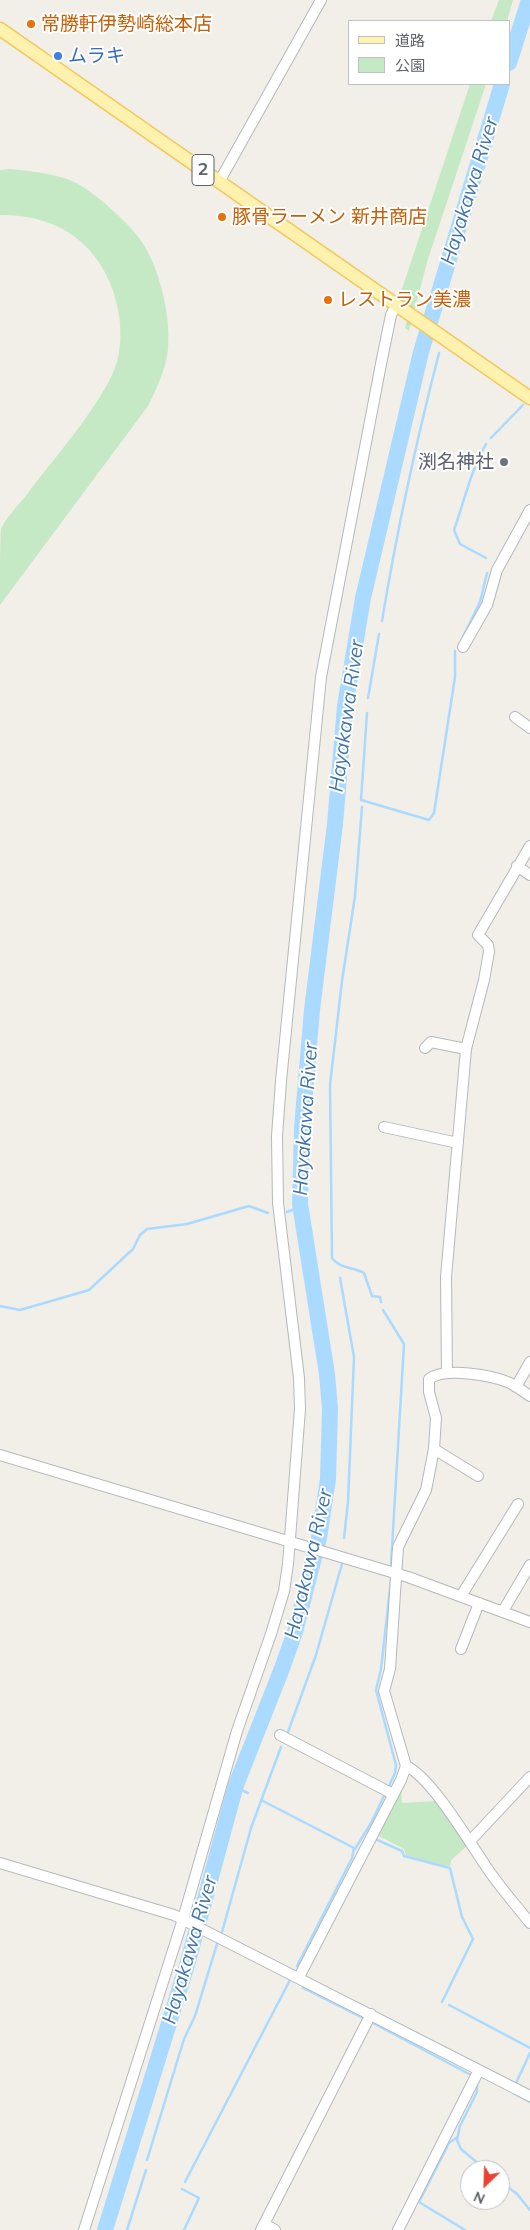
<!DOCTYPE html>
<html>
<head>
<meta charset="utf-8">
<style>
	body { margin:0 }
	#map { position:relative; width:530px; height:2230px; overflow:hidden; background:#f1efe8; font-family:Mulish,"Noto Sans JP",sans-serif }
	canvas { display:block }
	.legend { position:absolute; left:348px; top:20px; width:162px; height:65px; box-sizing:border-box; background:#fff; border:1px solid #bfc1c3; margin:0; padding:6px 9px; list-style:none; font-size:15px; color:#5f6368 }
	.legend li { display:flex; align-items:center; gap:10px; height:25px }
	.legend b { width:25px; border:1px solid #bfc1c3 }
	.north { position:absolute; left:460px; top:2160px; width:50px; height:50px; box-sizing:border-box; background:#fff; border:1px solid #bfc1c3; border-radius:50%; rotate:204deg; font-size:14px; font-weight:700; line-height:20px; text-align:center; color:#5f6368 }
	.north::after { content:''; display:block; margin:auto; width:18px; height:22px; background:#ea4335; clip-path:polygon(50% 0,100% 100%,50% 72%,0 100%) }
</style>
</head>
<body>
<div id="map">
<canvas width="530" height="2230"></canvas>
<ul class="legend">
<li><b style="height:6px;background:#fff2af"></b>道路</li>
<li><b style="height:14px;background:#c5e8c5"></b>公園</li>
</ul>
<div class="north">N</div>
</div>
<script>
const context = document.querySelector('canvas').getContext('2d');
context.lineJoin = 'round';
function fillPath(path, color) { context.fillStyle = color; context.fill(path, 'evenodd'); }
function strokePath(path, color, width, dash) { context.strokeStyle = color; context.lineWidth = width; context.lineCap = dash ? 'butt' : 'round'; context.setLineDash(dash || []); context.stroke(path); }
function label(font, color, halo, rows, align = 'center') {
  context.font = font + ' Mulish,"Noto Sans JP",sans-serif'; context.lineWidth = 4; context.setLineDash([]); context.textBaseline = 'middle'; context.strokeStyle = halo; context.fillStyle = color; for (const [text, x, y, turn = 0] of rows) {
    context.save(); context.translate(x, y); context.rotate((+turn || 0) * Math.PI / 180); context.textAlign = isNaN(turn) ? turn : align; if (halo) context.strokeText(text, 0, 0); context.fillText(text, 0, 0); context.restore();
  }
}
const green = new Path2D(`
	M499,0H513L507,21H491Z
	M470,84H486L428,259L409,331L405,328L411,307L399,298Z
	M10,169C29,171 49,173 67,179C79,183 92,193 102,201C117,214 131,226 142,242C160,269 171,317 168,349C166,369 157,388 148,406L0,605C0,592 0,537 1,529C6,517 20,504 28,493C52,461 110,395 118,358C125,325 117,289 98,261C76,228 38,214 0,215V170Z
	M401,1786L402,1803L437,1801L467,1846L451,1860L450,1866L426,1862L406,1855L404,1849L375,1834Z`);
const stream = new Path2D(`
	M491,438L523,405
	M486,558L460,544L454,530C464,502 471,470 486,444
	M382,621C397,530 416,442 439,353
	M462,639L480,602L487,573
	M368,698L379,634
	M367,713L361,800L429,820L434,813L455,677V651
	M362,807L355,896L342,981L330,1085L332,1258C341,1270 352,1266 364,1273L372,1296L380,1297L381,1302
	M287,1212L300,1207
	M340,1278L354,1357L348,1502L344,1538
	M0,1306L20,1310L89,1290L133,1249L140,1235L147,1229L187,1224L249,1206L268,1213
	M383,1310L404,1344L391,1565
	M288,1732L316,1655L342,1564
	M389,1786L395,1773L396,1765L376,1690L381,1669L391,1580
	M235,1787L248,1793
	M261,1800L354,1848L352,1858L297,1966
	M375,1839L402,1851L404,1856L450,1868L462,1917L473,1939L442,2002
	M355,1849L371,1823L384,1796
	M222,1932L251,1828L281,1747
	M303,1988L363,2018
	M449,2005L530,2048
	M373,2023L469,2074
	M516,2083L530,2053
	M477,2086V2092L460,2126L457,2140L461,2149L486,2170
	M513,2093L530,2102
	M456,2138L449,2143L419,2202L465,2230
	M147,2160L184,2039L195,2016L217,1944
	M500,2181L517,2194L530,2210
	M185,2182L290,1980
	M182,2189L199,2198L184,2230
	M127,2230L146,2170`);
const river = new Path2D(`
	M509,63L529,0
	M105,2230L187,1965L236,1785L281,1671L295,1632L319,1538L328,1479L330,1409L327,1374L300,1204L302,1128L312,1010L335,824L345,706L363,598L421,352L502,84`);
const minor = new Path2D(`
	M219,182L321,0
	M463,647L487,605L497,570L530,510
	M515,717L530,728
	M517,866L530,875
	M425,1048L431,1042L466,1049
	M384,1127L458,1143
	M447,1373L446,1277L466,1049L484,980L489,952L488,945L478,935L530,846
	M516,1387L530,1362
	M530,1396C523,1391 517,1387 510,1383C492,1375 445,1367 429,1379V1392L436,1418L434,1449L426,1490L398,1547L390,1669L384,1691L406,1766C431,1777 468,1840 485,1865C498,1885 515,1904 530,1923
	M434,1449L478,1476
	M0,1455L408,1577L530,1622
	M461,1596L518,1504
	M503,1611L530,1565
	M461,1649L479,1603
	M280,1735L393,1794
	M470,1841L530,1777
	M0,1863L174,1915L530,2096
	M299,1977L401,1780L406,1766
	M264,2224L275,2230
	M84,2230L183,1919L237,1731L271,1634L284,1591L288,1564L300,1409L299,1378L278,1203L277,1136L281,1081L321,677L381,364L391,315L396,305
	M261,2230L371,2014
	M398,2230L479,2070`);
const major = new Path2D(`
	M0,29L530,398`);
const markers = [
	[31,24,5,"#e8710a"],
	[58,56,5,"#3f7fe0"],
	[222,217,5,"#e8710a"],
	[328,300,5,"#e8710a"],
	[504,462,5,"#6b7280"]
];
const shields = [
	[203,170,22]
];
const shieldNames = [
	["2",203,170]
];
const foodNames = [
	["常勝軒伊勢崎総本店",41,24],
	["豚骨ラーメン 新井商店",232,217],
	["レストラン美濃",338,300]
];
const shopNames = [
	["ムラキ",68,56]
];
const worshipNames = [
	["渕名神社",494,462]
];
const waterNames = [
	["Hayakawa River",470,191,-73],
	["Hayakawa River",347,716,-82],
	["Hayakawa River",306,1119,-86],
	["Hayakawa River",309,1564,-77],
	["Hayakawa River",190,1950,-74]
];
fillPath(green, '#c5e8c5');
strokePath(stream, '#aadaff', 2.5);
strokePath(river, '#aadaff', 16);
strokePath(minor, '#b5b8bc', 12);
strokePath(major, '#f2c960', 15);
strokePath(minor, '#fff', 10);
strokePath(major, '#fff2af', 12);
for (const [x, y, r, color] of markers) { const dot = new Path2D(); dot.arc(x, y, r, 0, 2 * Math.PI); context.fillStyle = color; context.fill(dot); strokePath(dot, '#fff', 2); }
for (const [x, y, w] of shields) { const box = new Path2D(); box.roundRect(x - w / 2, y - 15.5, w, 31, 4); context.fillStyle = '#fff'; context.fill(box); strokePath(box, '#5f6368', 1); }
label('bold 18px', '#5f6368', null, shieldNames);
label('19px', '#c56008', '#fff', foodNames, 'left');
label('19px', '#366cbe', '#fff', shopNames, 'left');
label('19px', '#5b616d', '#fff', worshipNames, 'right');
label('italic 20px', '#4174aa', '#fff', waterNames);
</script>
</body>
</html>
